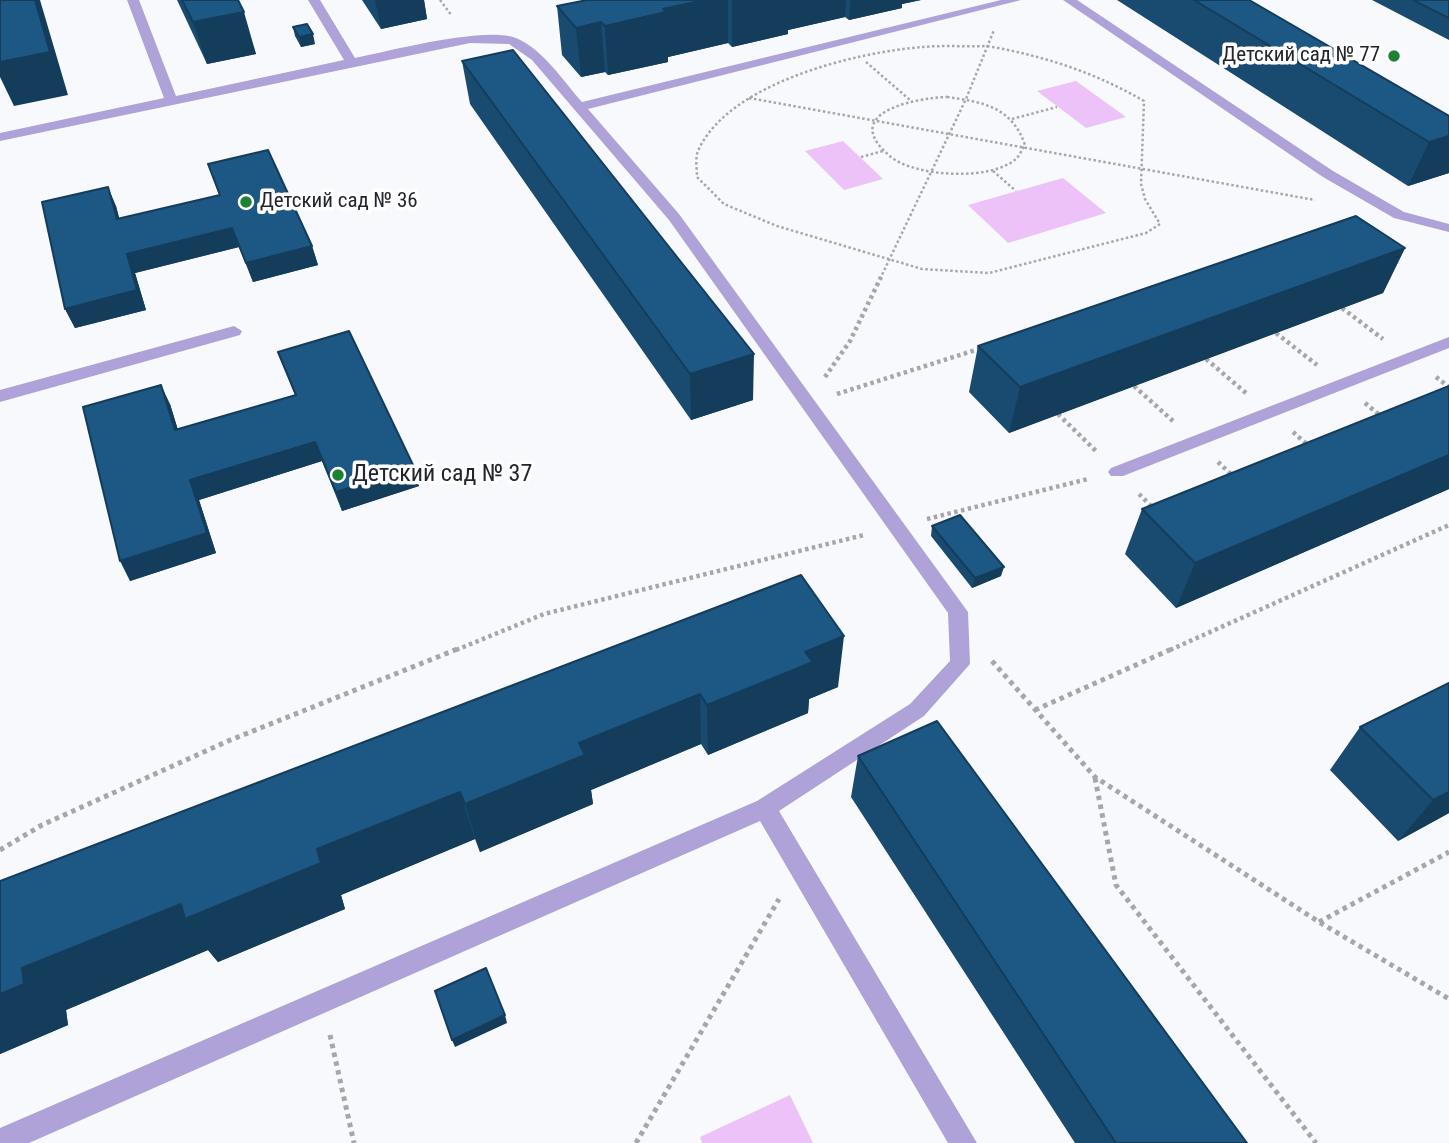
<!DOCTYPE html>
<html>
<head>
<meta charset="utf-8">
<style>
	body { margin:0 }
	canvas { display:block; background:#f7f9fc }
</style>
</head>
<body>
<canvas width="1449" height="1143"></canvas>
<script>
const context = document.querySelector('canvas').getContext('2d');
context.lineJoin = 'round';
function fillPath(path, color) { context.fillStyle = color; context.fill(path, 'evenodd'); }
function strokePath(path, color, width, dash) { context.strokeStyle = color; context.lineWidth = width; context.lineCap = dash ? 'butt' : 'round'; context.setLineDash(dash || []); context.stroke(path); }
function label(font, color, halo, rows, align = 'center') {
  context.font = font + ' "Roboto Condensed",sans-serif'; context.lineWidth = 7; context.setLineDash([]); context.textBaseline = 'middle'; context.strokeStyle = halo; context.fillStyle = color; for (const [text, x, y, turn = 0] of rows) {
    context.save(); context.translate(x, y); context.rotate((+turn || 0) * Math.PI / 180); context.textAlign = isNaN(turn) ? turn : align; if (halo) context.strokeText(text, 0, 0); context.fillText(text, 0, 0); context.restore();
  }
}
const green = new Path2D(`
	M1076,81L1126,117L1086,128L1037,91Z
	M843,141L883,179L844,190L805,151Z
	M1063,178L1106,213L1008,243L968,205Z
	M790,1095L813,1143H702L700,1137Z`);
const pathFar2 = new Path2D(`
	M440,0L452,16
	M987,46C1044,56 1094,72 1144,101L1141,184L1145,199L1160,224L1146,233L989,273L922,269L777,226L724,204L697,177C697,169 695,159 698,151C728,83 856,52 923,47C944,45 966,47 987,46Z
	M866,62L910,100
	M947,97C983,102 1012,107 1025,145C1022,149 1020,155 1016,159C991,181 916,177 891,157C837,113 915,98 947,97Z
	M749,98L1315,200
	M1012,119L1057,107
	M861,157L883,151
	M993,171L1016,191
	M880,279L966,99L994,30`);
const pathFar1 = new Path2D(`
	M1342,308L1383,339
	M1276,333L1317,365
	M1206,359L1246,393
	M825,377L850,341L881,277
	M1436,377L1449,387
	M1134,386L1173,421
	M837,394L982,348
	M1365,403L1383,418
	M1058,414L1098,453
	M1293,432L1310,447
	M1218,462L1235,478
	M1139,494L1152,507
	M927,519L1088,479
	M456,650L544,614L864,535
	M1170,650L1449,525`);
const path = new Path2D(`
	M992,661L1095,777L1319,922L1449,999
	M1035,710L1174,648
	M1095,778L1116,885L1316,1143
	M0,850L42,825L228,741L460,648
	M1319,922L1449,852
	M330,1035L354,1143
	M636,1143L779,899`);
const service = new Path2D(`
	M127,0H139L176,96L344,60L308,0H320L355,58C390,51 485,26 516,38C544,50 563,81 582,102L1001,0H1021L588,109L679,214L968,612L970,664L924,716L779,811L977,1143H948L760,821L29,1143H0V1128L757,801L910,704L950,661L948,613L669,220L532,60L509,44L470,43L0,141V133L164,98Z
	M1063,0H1077L1333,171L1404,212L1449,224V232L1394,218L1323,177Z
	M234,326L242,331L240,335L0,402V390Z
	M1449,337V348L1123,476H1111L1108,472L1111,468Z`);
const wall = new Path2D(`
	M177,0H238L256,54L207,64Z
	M362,0H424L427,19L381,29Z
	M587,0H921L902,4V8L849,20L845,17L788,30V34L732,47L728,43L668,57V62L608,75L605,72L581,77L562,55L557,6Z
	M1117,0H1249L1449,116V173L1408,186Z
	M1372,0H1449V40Z
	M293,27L315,44L301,47L295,36Z
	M462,61L753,400L691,420L470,104Z
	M208,164L312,246L318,265L253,282L239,247L135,273L146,310L75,328L65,309L116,206L119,219L219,195Z
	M1405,248L1383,293L1009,433L969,392L978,346Z
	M278,352L414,467L419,486L342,511L322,461L199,500L216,553L130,581L170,404L178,430L295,395Z
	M1449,386V489L1176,608L1125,554L1142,509Z
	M932,526L1001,576L972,588L931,536Z
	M801,575L838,687L809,699L808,713L708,755L701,744L591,790L593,804L480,852L475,839L341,895L345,909L218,962L208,950L66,1010L68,1025L0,1054V881Z
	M1360,727L1449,813L1398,841L1330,770Z
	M858,756L1247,1143H1075L851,797Z`);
const shadedWall = new Path2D(`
	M35,0H40L68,95L14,106L0,77V62Z
	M375,0H424L427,19L381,29Z
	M704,0H728V43L668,57V62L608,75L605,26L663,9Z
	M732,0H846L845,17L788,30V34L732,47Z
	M850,0H921L902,4V8L849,20Z
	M244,12L256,54L207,64L193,22Z
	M601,22L605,72L581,77L576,28Z
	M313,34L315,44L301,47L299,37Z
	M1449,136V173L1408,186L1429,142Z
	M108,187L116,206L125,239L117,219Z
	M232,228L239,247L135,273L146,310L75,328L65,309L127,254Z
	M312,246L318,265L253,282L246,263Z
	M1405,248L1383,293L1009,433L1020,387Z
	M754,354L753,400L691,420L690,374Z
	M161,385L170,404L184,450L175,430Z
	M315,442L322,461L199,500L216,553L130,581L120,561L190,480Z
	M1449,455V489L1176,608L1195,563Z
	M414,467L419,486L342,511L336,492Z
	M1004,567L1001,576L972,588L975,578Z
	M844,636L838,687L809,699L808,713L708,755L707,705L805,652Z
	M700,694L701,744L591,790L593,804L480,852L465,804L579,743Z
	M460,792L475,839L341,895L345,909L218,962L208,950L66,1010L68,1025L0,1054V994L22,968Z
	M1449,792V813L1398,841L1433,800Z
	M505,1015L507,1023L455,1047L452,1040Z`);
const building = new Path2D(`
	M0,0H35L50,52L0,62Z
	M182,0H238L244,12L193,22Z
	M587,0H704L663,9L666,12L605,26L601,22L576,28L557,6Z
	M1194,0H1249L1449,116V136L1429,142Z
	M1413,0H1449V18Z
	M307,24L313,34L299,37L293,27Z
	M513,50L754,354L690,374L462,61Z
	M268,150L312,246L246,263L232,228L127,254L137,290L65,309L42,202L108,187L117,219L220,195L208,164Z
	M1356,216L1405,248L1020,387L978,346Z
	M349,331L414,467L336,492L315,442L190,480L207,533L120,561L83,407L161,385L175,430L296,395L278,352Z
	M1449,386V455L1195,563L1142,509Z
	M960,515L1004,567L975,578L932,526Z
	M801,575L844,636L805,652L813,662L707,705L700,694L579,743L585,755L465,804L460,792L317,849L321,863L185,919L181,904L22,968L24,984L0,994V881Z
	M1449,683V792L1433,800L1360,727Z
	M937,721L1247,1143H1116L858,756Z
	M486,968L505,1015L452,1040L435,991Z`);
const markers = [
	[1394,56,7,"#1f8135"],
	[246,202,7,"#1f8135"],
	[338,475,7,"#1f8135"]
];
const farPoinames = [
	["Детский сад № 77",1380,56],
	["Детский сад № 36",260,202,"left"]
];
const poiNames = [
	["Детский сад № 37",352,475]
];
fillPath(green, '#ecc2f8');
strokePath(pathFar2, '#a4a7ab', 2.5, [2.5, 2.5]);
strokePath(pathFar1, '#a4a7ab', 4.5, [3.5, 3.5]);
strokePath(path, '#a4a7ab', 5, [4.5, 4.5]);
fillPath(service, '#aea2d9');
fillPath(wall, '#194b71');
fillPath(shadedWall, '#143d5c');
fillPath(building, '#1d5783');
strokePath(building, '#143d5c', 2);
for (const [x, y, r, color] of markers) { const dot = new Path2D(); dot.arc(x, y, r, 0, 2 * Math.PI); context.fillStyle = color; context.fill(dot); strokePath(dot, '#fff', 2.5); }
label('21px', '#22252b', '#fff', farPoinames, 'right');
label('24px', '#22252b', '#fff', poiNames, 'left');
</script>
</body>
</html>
